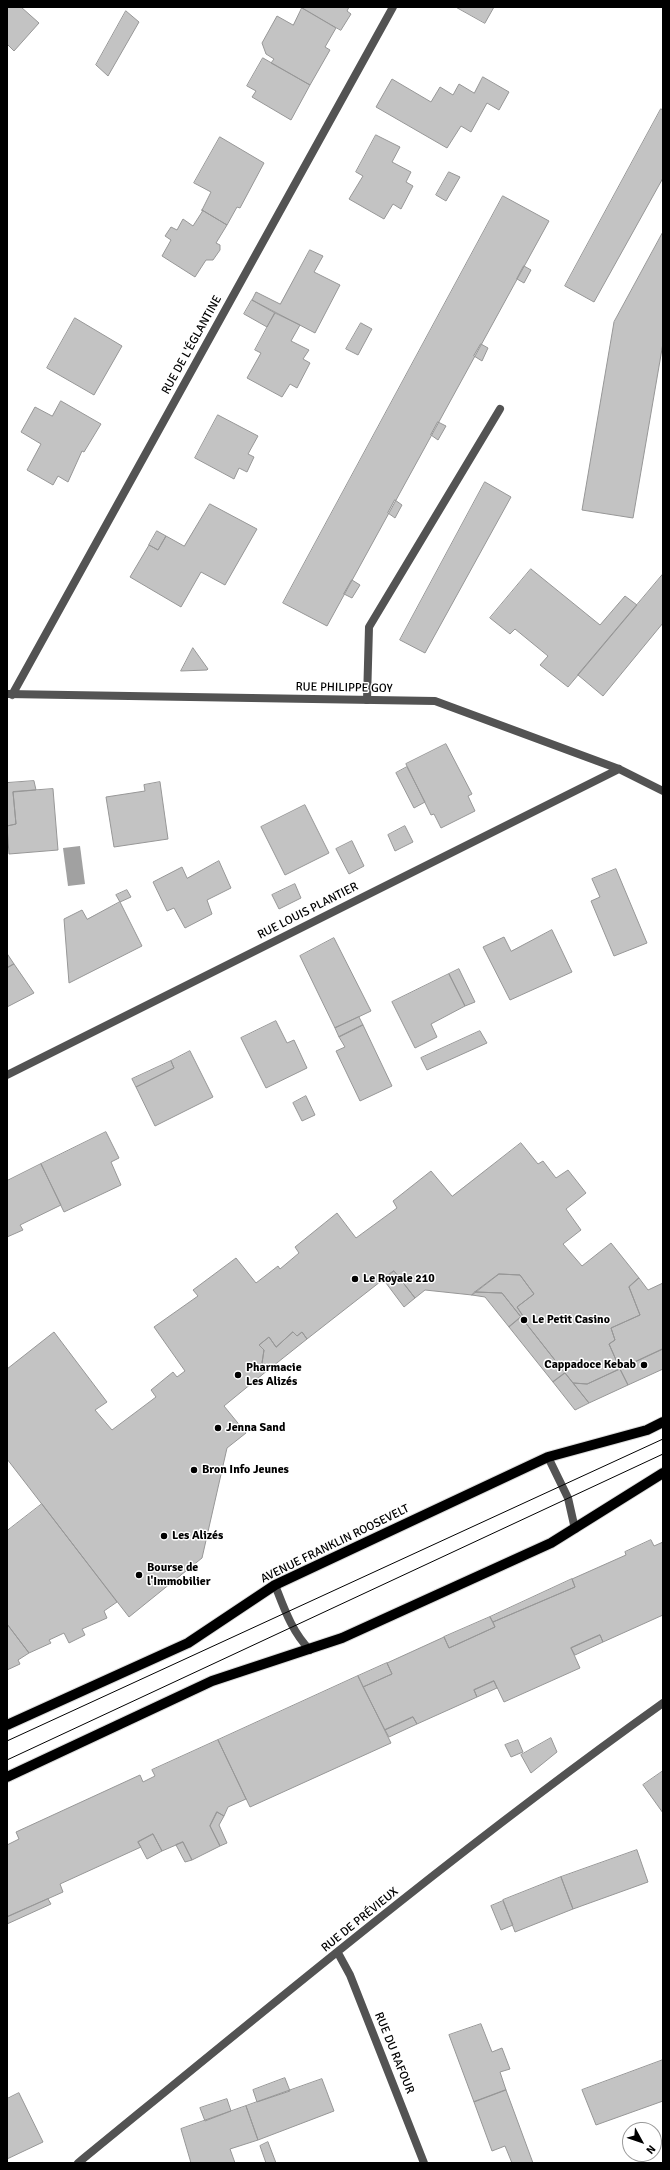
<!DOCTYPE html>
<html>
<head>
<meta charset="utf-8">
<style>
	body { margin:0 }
	#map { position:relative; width:670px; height:2170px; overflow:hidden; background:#fff; font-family:Signika,sans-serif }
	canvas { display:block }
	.frame { position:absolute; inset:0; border:8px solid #000; pointer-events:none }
	.north { position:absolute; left:622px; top:2122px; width:40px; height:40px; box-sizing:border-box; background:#fff; border:1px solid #999; border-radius:50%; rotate:130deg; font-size:11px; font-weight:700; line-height:16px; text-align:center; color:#000 }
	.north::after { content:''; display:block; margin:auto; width:14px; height:18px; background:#000; clip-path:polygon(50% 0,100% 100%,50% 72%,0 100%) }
</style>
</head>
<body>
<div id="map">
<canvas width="670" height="2170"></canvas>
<div class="frame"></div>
<div class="north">N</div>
</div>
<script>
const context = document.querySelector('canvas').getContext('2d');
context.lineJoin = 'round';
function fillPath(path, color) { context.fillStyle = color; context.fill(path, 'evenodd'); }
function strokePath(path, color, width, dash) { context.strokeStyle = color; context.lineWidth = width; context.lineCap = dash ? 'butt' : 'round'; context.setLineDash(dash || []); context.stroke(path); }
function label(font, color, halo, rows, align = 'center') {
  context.font = font + ' Signika,sans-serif'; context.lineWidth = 3; context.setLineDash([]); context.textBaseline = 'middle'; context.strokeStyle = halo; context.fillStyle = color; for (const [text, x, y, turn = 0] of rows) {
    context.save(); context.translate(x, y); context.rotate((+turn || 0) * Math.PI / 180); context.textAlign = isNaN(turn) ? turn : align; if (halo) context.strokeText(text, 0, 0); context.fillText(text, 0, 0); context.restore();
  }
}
const water = new Path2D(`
	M80,846L85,884L68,886L63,848Z`);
const building = new Path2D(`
	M7,7H21L39,23L14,51L7,44Z
	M301,7H349L347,11L351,14L341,30Z
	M456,7H494L485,23Z
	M302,8L336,28L325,47L330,50L310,85L271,63L274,59L266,54L262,43L277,16L293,25Z
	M126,11L139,22L108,76L96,65Z
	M263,58L310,85L291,120L252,97L256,91L247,86Z
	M483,77L509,92L499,110L487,103L471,132L461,126L447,148L376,107L392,79L431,102L440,87L453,95L459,84L474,93Z
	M661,109L663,110V178L594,302L565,286Z
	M376,135L400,147L392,162L411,172L406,182L413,186L401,209L393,204L384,219L349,199L363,176L356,172Z
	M220,137L264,163L240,208L237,207L227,225L202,210L211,192L194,183Z
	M449,172L460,177L446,201L436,195Z
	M503,196L549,221L327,626L283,603Z
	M202,210L227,225L216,243L220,245V250L213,260H206L195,277L162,256L171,240L165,236L171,227L177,230L183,219L193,226L202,212Z
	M663,232V343L633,518L582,510L614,322Z
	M310,250L323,256L314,272L340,285L315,333L252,300L256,292L280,304Z
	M524,266L531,270L524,283L517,279Z
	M252,300L275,313L267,327L244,314Z
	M275,313L300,325L291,341L309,350L303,359L310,363L297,388L290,384L282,397L247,378L261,353L255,350Z
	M75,318L122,346L94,395L47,368Z
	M361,323L372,329L358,355L346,349Z
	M481,344L488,348L482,361L474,356Z
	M61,401L101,424L84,452L82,451L68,482L58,476L53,485L27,470L41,444L21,432L35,407L52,416Z
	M218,415L258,436L248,454L254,457L247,472L239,468L234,479L195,458Z
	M438,422L446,426L438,440L431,435Z
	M485,482L511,497L425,653L400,640Z
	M395,500L402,505L395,518L388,513Z
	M210,504L257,529L225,585L201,572L181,607L130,577L149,545L158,550L166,536L184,546Z
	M157,531L166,536L158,550L149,545Z
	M531,569L600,625L625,596L637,605L568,687L540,665L548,656L515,629L510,634L490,618Z
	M663,574V623L603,696L578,675Z
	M352,580L360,585L352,598L344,594Z
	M193,648L208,669L207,670L181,671Z
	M446,744L472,794L468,796L475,811L441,828L434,814L431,815L406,764Z
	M407,767L425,802L414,808L396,773Z
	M34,781L36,790L13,792L16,824L7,826V783Z
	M160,782L168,839L114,847L106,797L145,791L144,785Z
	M53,789L58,850L9,854L7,826L16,824L13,792Z
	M305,805L329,853L285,875L261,827Z
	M405,826L413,842L395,851L388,835Z
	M352,841L364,866L349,874L336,849Z
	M219,861L231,888L207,900L212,914L185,928L174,908L167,911L153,882L182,867L187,878Z
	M616,869L647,943L614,956L591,901L600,897L592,879Z
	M295,884L301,898L279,909L272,895Z
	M127,890L131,897L120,902L116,895Z
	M120,902L142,946L69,983L64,919L82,910L87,919Z
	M552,930L572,972L510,1000L483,947L504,937L511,951Z
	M334,938L371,1011L335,1028L300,956Z
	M8,955L14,964L7,968V956Z
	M14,964L34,993L7,1007V968Z
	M459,969L475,1002L465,1006L449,974Z
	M449,974L465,1006L431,1024L437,1037L415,1048L392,1002Z
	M359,1017L363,1025L339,1037L335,1028Z
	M276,1021L287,1043L294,1040L307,1068L266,1088L241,1038Z
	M363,1025L392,1086L360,1101L336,1051L345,1047L339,1037Z
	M480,1031L487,1043L427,1070L421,1058Z
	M190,1051L213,1097L155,1126L136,1087L174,1068L171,1061Z
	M171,1061L174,1068L136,1087L132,1079Z
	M306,1096L315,1115L302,1121L293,1103Z
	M106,1132L119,1158L111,1162L121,1185L64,1212L41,1164Z
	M521,1143L538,1164L543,1161L556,1178L568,1170L586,1193L566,1209L581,1230L563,1244L582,1266L611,1243L639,1278L629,1287L640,1315L611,1328L615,1340L609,1344L620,1369L587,1384L573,1383L521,1317L523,1316L517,1307L534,1294L520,1275L499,1274L472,1295L425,1290L415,1298L394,1271L307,1339L302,1332L297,1336L293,1332L276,1347L269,1337L259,1345L264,1350L262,1363L268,1370L224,1406L246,1433L227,1448L202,1558L129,1617L7,1459V1369L54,1332L107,1402L95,1410L112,1430L156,1397L151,1390L173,1372L177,1377L185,1371L154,1327L198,1296L193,1290L236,1258L256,1283L278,1266L280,1269L299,1253L295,1247L337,1213L356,1238L397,1208L393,1201L431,1171L452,1196Z
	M41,1164L61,1205L20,1225L23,1230L7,1237V1181Z
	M394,1271L415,1298L404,1307L383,1279Z
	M499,1274L520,1275L534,1294L517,1307L523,1316L521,1317L502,1293L475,1292Z
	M639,1278L648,1290L663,1283V1349L620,1369L609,1344L615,1340L611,1328L640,1315L629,1287Z
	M475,1292L502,1293L521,1317L509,1327L485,1297L472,1295Z
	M521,1317L565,1373L553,1382L509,1327Z
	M293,1332L297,1336L302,1332L307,1339L268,1370L262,1363L264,1350L259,1345L269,1337L276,1347Z
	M663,1349V1369L628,1385L620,1369Z
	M620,1369L628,1385L589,1403L573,1383L587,1384Z
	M565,1373L589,1403L575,1410L553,1382Z
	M42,1504L117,1602L104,1611L107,1618L82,1629L85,1635L69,1643L64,1633L49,1640L51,1643L29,1653L7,1624V1531Z
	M651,1540L654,1546L663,1542V1615L603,1642L600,1635L571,1648L580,1668L504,1702L494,1681L474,1690L477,1697L417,1724L413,1717L385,1730L363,1687L392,1674L387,1663L444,1637L449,1648L495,1627L493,1622L575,1587L572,1579L626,1555L625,1552Z
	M572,1579L575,1587L493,1622L490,1617Z
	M490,1617L495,1627L449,1648L444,1637Z
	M7,1624L29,1653L18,1660L20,1664L7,1670Z
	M600,1635L603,1642L575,1655L571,1648Z
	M387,1663L392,1674L363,1687L358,1676Z
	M358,1676L391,1743L250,1807L218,1740Z
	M494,1681L497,1688L477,1697L474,1690Z
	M413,1717L417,1724L389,1737L385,1730Z
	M551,1738L557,1752L531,1773L521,1755Z
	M218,1740L246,1799L228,1807L224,1816L217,1812L210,1826L220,1846L192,1860L183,1842L162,1851L153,1834L138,1842L141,1847L60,1884L63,1892L7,1917V1845L19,1839L16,1832L140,1775L143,1782L155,1776L152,1770Z
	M518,1740L523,1752L511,1757L505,1745Z
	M663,1771V1813L643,1785Z
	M217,1812L224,1816L219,1825L227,1843L220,1846L210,1826Z
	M153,1834L162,1851L147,1859L138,1842Z
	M183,1842L192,1860L185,1862L176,1845Z
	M637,1850L648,1882L573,1909L561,1877Z
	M561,1877L573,1909L515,1932L503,1900Z
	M48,1899L51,1904L7,1924V1917Z
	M503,1901L513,1925L501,1930L491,1906Z
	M481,2024L492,2052L502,2048L510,2069L500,2072L506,2090L474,2102L449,2035Z
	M663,2060V2101L596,2125L582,2090Z
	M285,2078L290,2091L257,2102L253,2090Z
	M322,2079L334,2111L258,2140L246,2106Z
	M506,2090L533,2163H512L505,2146L492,2151L474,2102Z
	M19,2093L43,2142L7,2159V2099Z
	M227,2099L231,2111L205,2121L200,2108Z
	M246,2106L258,2140L230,2149L235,2163H191L181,2129Z
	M268,2142L276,2163H266L260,2146Z`);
const lane = new Path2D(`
	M367,700L369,627L500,409
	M548,1457L568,1498L575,1529
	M275,1585C284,1608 292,1632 310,1650`);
const street = new Path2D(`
	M7,694L435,701L619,769L663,791
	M12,695L393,7
	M7,1075L619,769
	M338,1953L350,1975L424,2163
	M78,2163C270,2006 461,1847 663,1703`);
const primary = new Path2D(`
	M7,1725L188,1643L275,1585L548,1457L647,1430L663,1422
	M7,1777L212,1681L342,1638L551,1543L663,1473`);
const tram = new Path2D(`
	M7,1741L663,1439
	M7,1760L663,1454`);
const markers = [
	[355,1279,4,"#000"],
	[524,1320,4,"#000"],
	[644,1365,4,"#000"],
	[238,1375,4,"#000"],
	[218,1428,4,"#000"],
	[194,1470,4,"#000"],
	[164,1536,4,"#000"],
	[139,1575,4,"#000"]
];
const streetNames = [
	["RUE DE L'ÉGLANTINE",192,345,-61],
	["RUE PHILIPPE GOY",344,688,1],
	["RUE LOUIS PLANTIER",308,911,-27],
	["AVENUE FRANKLIN ROOSEVELT",335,1544,-26],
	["RUE DE PRÉVIEUX",360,1920,-39],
	["RUE DU RAFOUR",394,2053,68]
];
const poiNames = [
	["Le Royale 210",363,1279],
	["Le Petit Casino",532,1320],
	["Cappadoce Kebab",636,1365,"right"],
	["Pharmacie",246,1368],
	["Les Alizés",246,1382],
	["Jenna Sand",226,1428],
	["Bron Info Jeunes",202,1470],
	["Les Alizés",172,1536],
	["Bourse de",147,1568],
	["l'Immobilier",147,1582]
];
fillPath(water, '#a1a1a1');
fillPath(building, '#c3c3c3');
strokePath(building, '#979797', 1);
strokePath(primary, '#dbdbdb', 12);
strokePath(lane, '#535353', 8);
strokePath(street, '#535353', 8);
strokePath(primary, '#000', 10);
strokePath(tram, '#000', 1);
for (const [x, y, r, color] of markers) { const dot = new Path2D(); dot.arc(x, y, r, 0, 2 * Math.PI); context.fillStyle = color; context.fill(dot); strokePath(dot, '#fff', 1.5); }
label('12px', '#000', '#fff', streetNames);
label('bold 12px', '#000', '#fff', poiNames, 'left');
</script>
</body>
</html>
